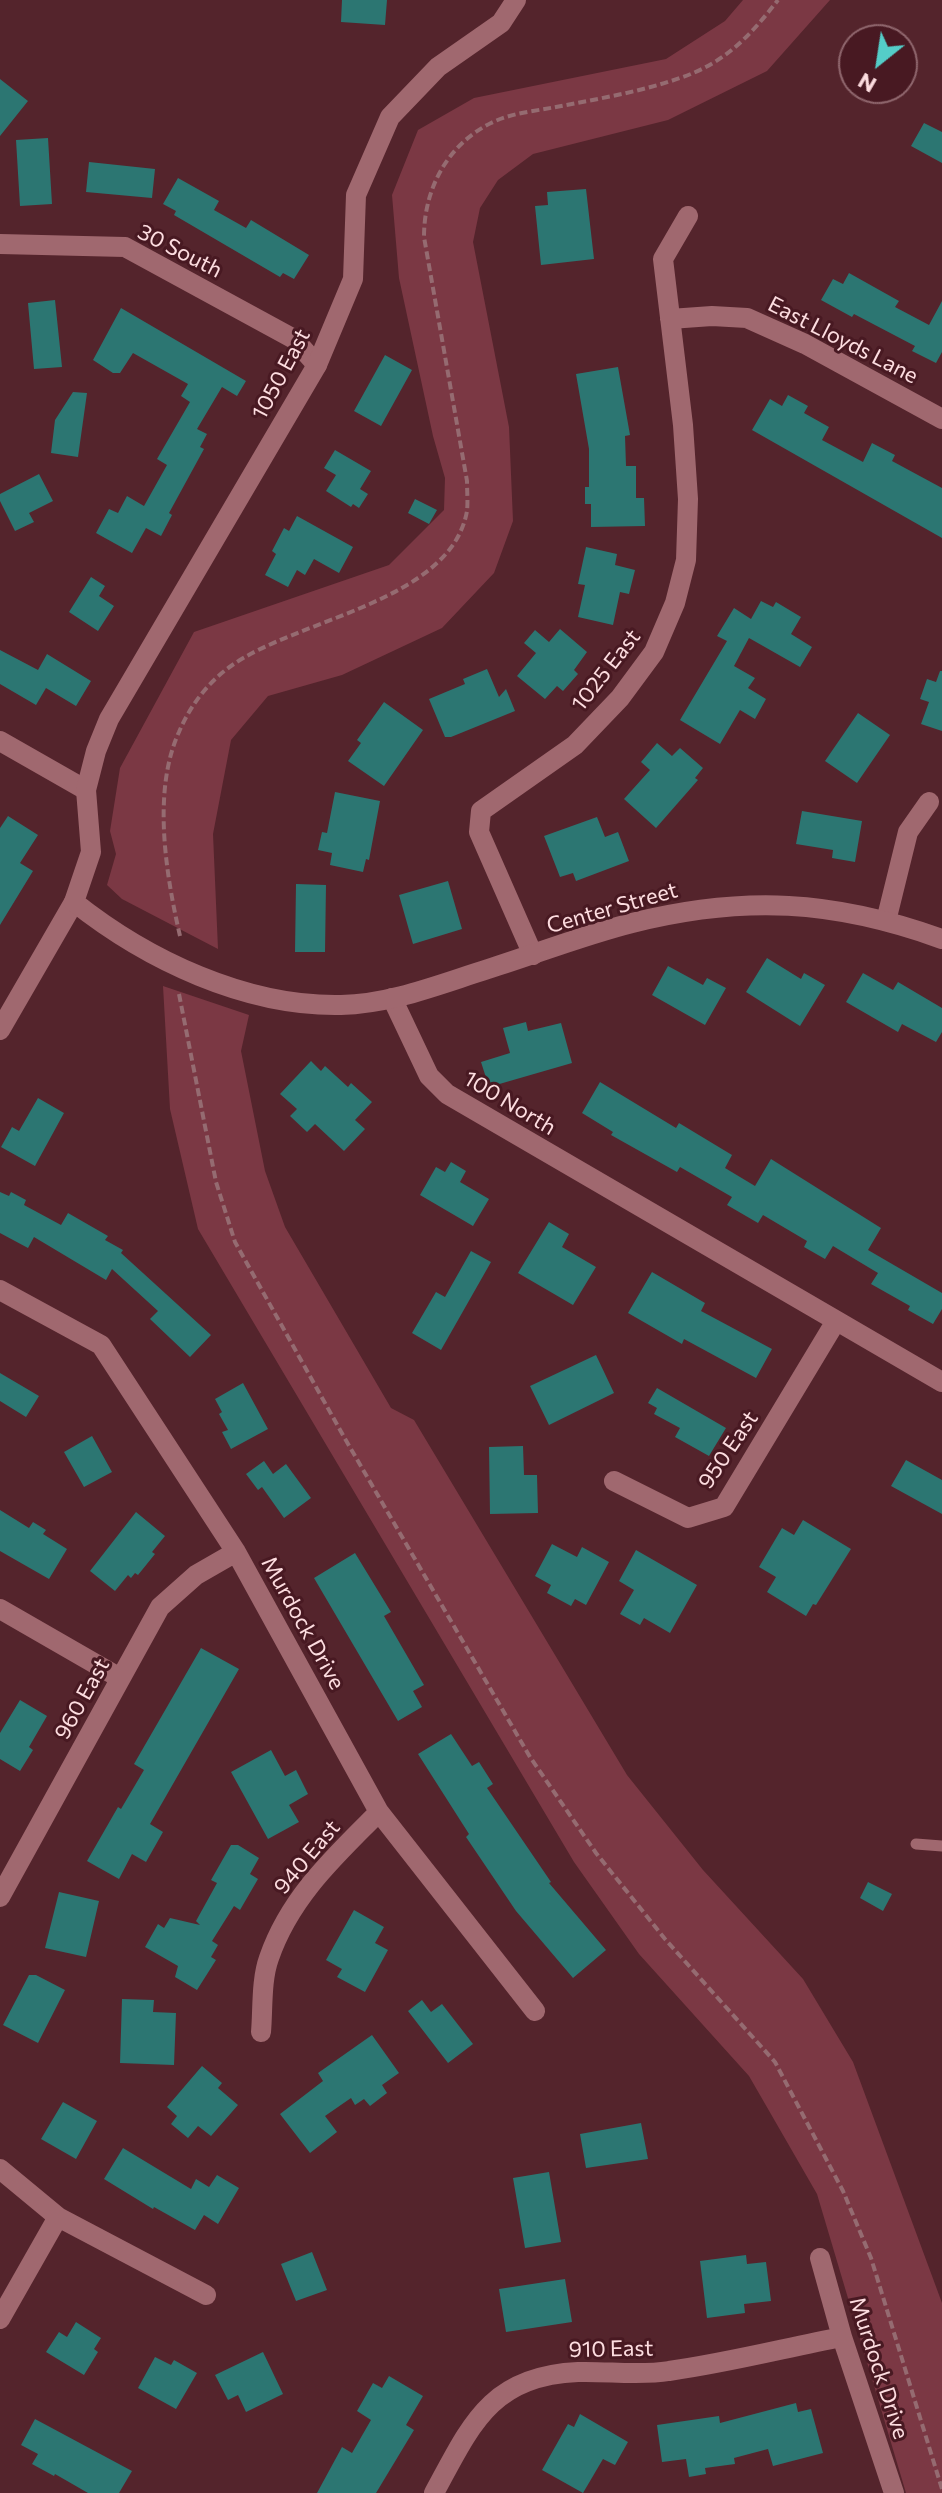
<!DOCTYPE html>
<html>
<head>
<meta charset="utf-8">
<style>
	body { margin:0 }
	#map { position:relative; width:942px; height:2493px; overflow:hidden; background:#54242c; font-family:Commissioner,sans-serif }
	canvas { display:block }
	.north { position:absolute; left:838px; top:24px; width:80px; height:80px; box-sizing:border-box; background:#481922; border:2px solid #90676e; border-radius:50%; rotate:210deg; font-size:22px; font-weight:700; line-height:32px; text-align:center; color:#fddde0 }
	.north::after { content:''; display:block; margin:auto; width:28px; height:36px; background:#54cdc8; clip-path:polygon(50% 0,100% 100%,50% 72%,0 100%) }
</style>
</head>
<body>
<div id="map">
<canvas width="942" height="2493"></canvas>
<div class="north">N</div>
</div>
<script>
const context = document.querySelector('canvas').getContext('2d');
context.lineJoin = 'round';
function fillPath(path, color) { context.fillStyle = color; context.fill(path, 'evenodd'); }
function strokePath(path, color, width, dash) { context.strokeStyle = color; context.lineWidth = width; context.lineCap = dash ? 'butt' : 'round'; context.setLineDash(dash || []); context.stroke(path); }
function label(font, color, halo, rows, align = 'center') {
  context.font = font + ' Commissioner,sans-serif'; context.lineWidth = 6; context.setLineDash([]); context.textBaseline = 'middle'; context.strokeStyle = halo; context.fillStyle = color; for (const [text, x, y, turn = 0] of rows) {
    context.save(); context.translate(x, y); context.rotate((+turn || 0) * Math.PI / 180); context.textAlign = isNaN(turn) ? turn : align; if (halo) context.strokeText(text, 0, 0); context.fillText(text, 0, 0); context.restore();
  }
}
const green = new Path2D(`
	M743,0H830L767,71L668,120L533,154L498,180L480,208L473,242L509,427L513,521L494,573L442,628L342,675L268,696L231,740L213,834L218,949L122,899L107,885L116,854L110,831L120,768L194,632L389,565L444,510L445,478L433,436L399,278L392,195L418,130L474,98L666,59L725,21Z
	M163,986L249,1015L241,1051L265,1171L285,1227L391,1408L414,1420L627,1775L703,1870L803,1979L853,2062L942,2303V2493H906L817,2194L749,2076L639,1954L574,1862L198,1229L170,1109Z`);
const building = new Path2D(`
	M342,0H387L385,25L341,22Z
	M0,79L28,101L0,136Z
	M924,123L942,132V163L911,146Z
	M48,138L52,204L20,206L16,140Z
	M89,162L155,169L152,198L86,192Z
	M178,178L219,201L214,210L246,228L251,220L309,255L294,279L283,273L280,277L174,215L176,211L163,204Z
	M586,189L594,259L541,265L535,206L548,205L547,192Z
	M849,273L899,301L895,307L929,325L942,301V352L936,363L912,351L915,346L854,314L852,317L821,300L833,279L843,284Z
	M55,300L62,367L34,369L28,303Z
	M121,308L246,381L237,396L222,387L197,429L207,434L200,447L204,449L169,513L172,515L161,536L146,528L132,553L96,533L109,509L118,513L127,496L144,506L167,465L157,459L190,402L181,396L188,384L133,353L120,373H113L93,360Z
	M385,355L412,370L381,426L354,411Z
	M618,367L630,435L625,436L626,466H636V498H644L645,526L591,527V504H585V487H589V449L576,374Z
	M73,392L87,393L78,457L51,453L55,420Z
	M788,395L808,406L804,413L829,427L822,440L863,462L872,443L895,455L892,461L942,488V538L752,430L770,399L782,406Z
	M335,450L371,471L360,489L368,494L359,508L353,504L351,507L326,491L336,475L324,468Z
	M39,474L53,501L29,513L34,522L15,531L0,501V494Z
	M415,499L437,510L429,524L408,513Z
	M297,516L353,547L339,573L314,559L305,575L297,570L288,587L265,575L276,554L272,551L284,528L289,531Z
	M586,547L617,554L615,565L635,570L629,594L620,592L613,625L578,617L585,585L578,584Z
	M91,577L105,586L99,596L114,606L98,631L69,612Z
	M761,601L773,607L776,602L801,617L791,634L812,647L800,667L749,638L734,666L755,678L748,688L766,699L755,719L740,710L720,744L680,720L727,641L717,636L734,608L751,619Z
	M560,629L587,652L574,670L578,674L563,691L557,686L545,699L517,676L536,653L524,643L535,630L549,642Z
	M0,650L38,670L47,654L91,681L76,706L46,688L36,705L0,684Z
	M487,669L499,697L506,689L515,711L451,737H445L429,699L465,684L463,679Z
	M940,671H942V731L921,724L929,702L920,699L927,679L936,682Z
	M384,702L423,730L384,786L348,761L361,743L357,740Z
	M858,713L890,735L857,783L825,761Z
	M657,743L672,756L680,748L703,768L695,778L698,780L656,828L624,799L650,770L641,762Z
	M335,792L380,801L369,860L366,859L363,872L330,865L332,853L318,850L322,832L327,833Z
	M802,811L862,821L855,862L832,858L833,850L796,844Z
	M8,816L38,835L20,863L33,871L0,925V828Z
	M597,817L605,837L618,832L629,861L576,881L573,873L560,877L544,836Z
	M448,881L462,929L413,944L399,895Z
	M296,884L326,885L325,952H295Z
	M767,958L801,979L804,973L825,985L800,1026L746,992Z
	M668,966L703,985L707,978L726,988L705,1025L652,995Z
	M863,973L893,990L898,982L942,1008V1032L936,1042L902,1024L898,1032L846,1002Z
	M526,1022L528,1031L561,1023L572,1063L489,1087L481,1062L510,1053L503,1028Z
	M311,1061L321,1071L325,1066L348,1087L351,1083L372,1102L355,1120L365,1129L344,1151L315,1124L307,1132L290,1116L297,1109L280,1094Z
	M600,1082L676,1128L679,1123L732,1155L725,1168L755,1186L771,1159L881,1228L868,1250L942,1293V1309L933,1324L908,1310L910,1306L871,1284L878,1273L833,1246L825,1259L804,1247L807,1241L763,1215L758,1223L727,1205L732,1197L680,1167L677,1172L611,1135L613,1132L582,1113Z
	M38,1098L64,1113L35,1166L1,1147L12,1127L19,1131Z
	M451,1162L466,1171L460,1182L489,1199L473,1226L420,1195L436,1167L445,1172Z
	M0,1192L9,1196L11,1192L26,1200L24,1205L61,1225L68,1213L108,1236L105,1240L123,1250L121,1253L211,1335L190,1357L150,1319L158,1311L112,1269L106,1280L34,1237L28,1248L0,1233Z
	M549,1222L569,1234L562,1247L596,1267L573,1305L518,1273Z
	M471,1251L491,1262L441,1350L412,1333L436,1292L445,1297Z
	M652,1272L705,1303L701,1311L772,1349L756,1378L684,1339L682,1344L628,1313Z
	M596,1355L614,1393L549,1425L530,1386Z
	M0,1373L39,1396L26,1417L0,1401Z
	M243,1383L268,1429L231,1449L222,1432L228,1430L219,1414L222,1412L215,1399Z
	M657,1388L726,1428L709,1456L675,1437L680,1428L654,1414L657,1408L648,1403Z
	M92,1436L112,1472L84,1487L64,1452Z
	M523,1446L524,1475H537L538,1513L490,1514L489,1447Z
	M906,1460L942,1480V1514L891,1486Z
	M264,1461L273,1474L286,1464L311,1498L284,1518L262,1487L258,1490L246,1474Z
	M0,1510L29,1528L33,1522L46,1530L43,1534L67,1549L49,1579L0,1551Z
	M136,1512L165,1536L152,1552L155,1554L138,1575L135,1573L131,1578L128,1575L115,1591L90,1571Z
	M803,1520L851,1549L816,1605L813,1604L806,1616L767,1592L776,1577L759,1567L782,1528L794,1535Z
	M552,1544L577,1557L582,1547L609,1562L586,1605L575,1599L571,1606L547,1593L551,1585L535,1576Z
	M636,1550L697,1585L670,1633L644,1618L640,1625L620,1614L634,1590L619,1581Z
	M355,1553L391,1612L384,1616L424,1685L413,1691L422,1707L398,1721L314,1578Z
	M201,1648L239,1669L150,1824L163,1832L146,1862L132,1854L119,1879L87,1861L118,1807L121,1809L144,1770L134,1764Z
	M20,1700L47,1716L29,1747L33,1750L20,1771L0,1759V1733Z
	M451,1734L472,1766L479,1762L493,1784L487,1788L551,1882L549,1883L606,1950L573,1978L516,1911L466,1837L469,1834L418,1754Z
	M271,1750L285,1776L296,1770L308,1794L289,1805L299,1822L268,1839L231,1772Z
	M231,1845H238L259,1858L250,1874L258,1879L240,1910L234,1906L212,1941L218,1945L211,1957L216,1960L197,1990L175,1977L178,1966L145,1947L158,1924L164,1928L170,1918L200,1925L196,1921L217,1883L211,1880Z
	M868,1882L892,1894L883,1911L860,1898Z
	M59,1892L99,1901L86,1957L45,1948Z
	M354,1910L384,1927L375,1943L388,1950L365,1992L337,1977L342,1969L326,1960Z
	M29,1975H36L65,1990L38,2043L3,2025Z
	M122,1999L154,2000L153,2012L176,2013L174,2065L120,2063Z
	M422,2000L431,2012L442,2004L473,2044L448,2063L408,2011Z
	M372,2035L399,2073L382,2085L387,2093L370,2106L364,2099L355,2105L351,2098L325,2116L337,2132L310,2153L280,2114L323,2081L318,2073Z
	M202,2066L222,2083L218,2088L238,2105L211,2136L198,2126L188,2138L171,2124L177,2116L167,2107Z
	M63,2102L97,2121L76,2159L41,2139Z
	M641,2123L648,2159L586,2168L580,2134Z
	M123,2148L191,2189L196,2179L209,2187L217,2175L239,2188L218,2224L204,2215L195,2230L154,2207L153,2209L104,2179Z
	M549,2172L561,2242L525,2248L513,2178Z
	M312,2252L327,2290L296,2301L281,2264Z
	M746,2255L747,2264L766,2262L771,2301L744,2304L745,2313L707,2318L700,2261Z
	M565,2279L572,2322L506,2332L499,2289Z
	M76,2322L101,2338L94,2349L98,2352L84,2375L46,2352L59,2332L67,2337Z
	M263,2352L283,2394L246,2412L238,2395L228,2400L215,2375Z
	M155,2357L171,2365L174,2360L197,2373L176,2409L138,2388Z
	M389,2376L423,2396L406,2425L414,2430L376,2493H317L342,2447L352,2453L371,2420L357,2411L373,2383L382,2388Z
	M796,2403L798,2412L811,2409L823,2453L773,2466L768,2449L734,2458L735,2464L705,2468L706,2474L689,2477L686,2459L662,2462L657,2425L719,2416L720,2423Z
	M580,2414L628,2442L615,2465L603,2459L583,2493L542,2470L568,2424L574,2427Z
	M35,2419L132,2471L119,2493H88L55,2474L54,2476L32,2464L38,2454L21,2445Z`);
const path = new Path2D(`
	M180,936C166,875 152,791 179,732C190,706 208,682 231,666C296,619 451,602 467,511C468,502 467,491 467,481L424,237C424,189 447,145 491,123C511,113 535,111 556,107C597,99 640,92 680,78C725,63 750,36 778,0
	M179,994L216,1182L235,1242L344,1437L530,1757L596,1853L665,1939L775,2062L843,2191L871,2258L942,2489`);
const service = new Path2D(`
	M916,1844L942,1846`);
const minor = new Path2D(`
	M0,244L125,247L294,339L317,365
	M670,319L712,316L747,318L805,344L942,419
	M0,741L86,790
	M886,921L908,832L929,802
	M533,955L479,832L481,811L575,745L620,698L654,652L675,603L686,560L688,499L683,425L663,259L688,216
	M392,998L429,1076L447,1094L942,1382
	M0,1030L74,902
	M0,1290L101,1345L236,1552L379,1812L535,2011
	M614,1481L688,1518L724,1507L836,1321
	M0,1609L120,1678
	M0,1897L160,1607L196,1575L236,1552
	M261,2032C263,2009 261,1980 269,1958C290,1897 335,1856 379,1812
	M0,2169L58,2217L206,2295
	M820,2258L842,2337L894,2493
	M0,2319L58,2217
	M434,2493C471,2425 490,2376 578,2372C608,2371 639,2376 669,2371C727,2363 785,2348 842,2337`);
const tertiary = new Path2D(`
	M516,0L501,23L438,67L390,117L356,195L353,279L317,365L109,719L96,751L86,790L91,852L74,902C147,960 246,1007 341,1005C391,1004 440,984 488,969C536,954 584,935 632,923C744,895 834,900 942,939`);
const streetNames = [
	["30 South",180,251,27],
	["East Lloyds Lane",843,340,27],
	["1050 East",281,374,-62],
	["1025 East",606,670,-52],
	["Center Street",612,908,-16],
	["100 North",510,1103,31],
	["950 East",728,1450,-56],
	["Murdock Drive",303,1623,61],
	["960 East",82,1699,-61],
	["940 East",307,1857,-50],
	["910 East",611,2349,-1],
	["Murdock Drive",879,2368,72]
];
fillPath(green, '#7b3844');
fillPath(building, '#2c7672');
strokePath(path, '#956b71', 4, [8, 4]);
strokePath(service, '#a0686f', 11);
strokePath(minor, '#a0686f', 20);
strokePath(tertiary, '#a0686f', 20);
label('22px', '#fddde0', '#481922', streetNames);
</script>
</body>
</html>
